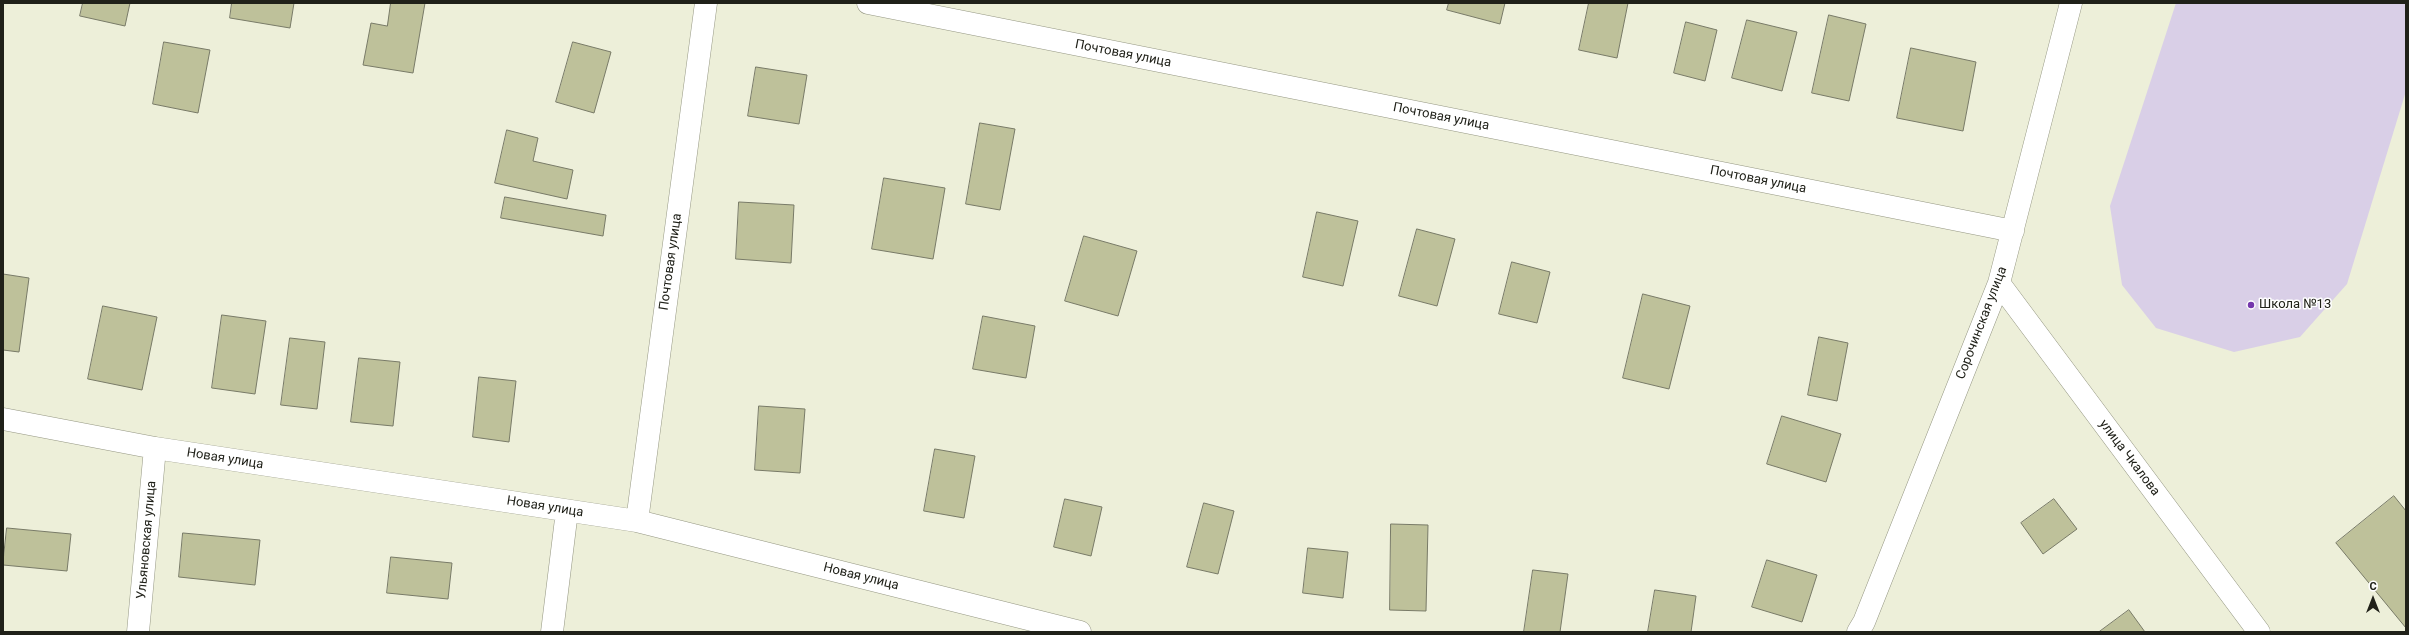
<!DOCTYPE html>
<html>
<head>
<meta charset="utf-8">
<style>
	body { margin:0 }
	#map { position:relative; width:2409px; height:635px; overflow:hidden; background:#edefd9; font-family:Roboto,sans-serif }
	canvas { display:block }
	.frame { position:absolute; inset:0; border:4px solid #202119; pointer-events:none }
	.north { position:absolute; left:2353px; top:579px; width:40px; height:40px; -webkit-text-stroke:3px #fff; paint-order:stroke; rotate:0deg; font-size:11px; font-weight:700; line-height:16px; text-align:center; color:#202119 }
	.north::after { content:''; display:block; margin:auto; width:14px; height:18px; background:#202119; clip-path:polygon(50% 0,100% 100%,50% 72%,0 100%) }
</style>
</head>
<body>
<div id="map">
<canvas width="2409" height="635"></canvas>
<div class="frame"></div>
<div class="north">С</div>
</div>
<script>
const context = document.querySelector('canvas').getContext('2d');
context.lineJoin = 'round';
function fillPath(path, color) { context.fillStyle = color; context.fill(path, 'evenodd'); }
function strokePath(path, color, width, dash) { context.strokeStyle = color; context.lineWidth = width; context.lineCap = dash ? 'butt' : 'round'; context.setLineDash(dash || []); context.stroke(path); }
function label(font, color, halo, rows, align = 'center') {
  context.font = font + ' Roboto,sans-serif'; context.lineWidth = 3; context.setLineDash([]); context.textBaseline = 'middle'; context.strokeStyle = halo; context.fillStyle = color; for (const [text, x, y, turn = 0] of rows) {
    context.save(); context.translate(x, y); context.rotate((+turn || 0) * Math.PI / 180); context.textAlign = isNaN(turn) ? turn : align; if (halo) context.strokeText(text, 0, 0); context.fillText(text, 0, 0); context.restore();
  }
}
const green = new Path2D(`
	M2176,3H2406V91L2347,284L2300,337L2234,352L2156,328L2122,285L2110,206Z`);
const building = new Path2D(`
	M83,3H130L125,26L80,16Z
	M232,3H294L290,28L230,18Z
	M391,3H425L413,73L363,65L371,23L387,26Z
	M1449,3H1505L1500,24L1447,10Z
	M1589,3H1628L1617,58L1579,50Z
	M1829,15L1866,24L1849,101L1812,93Z
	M1747,20L1797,32L1782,91L1732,78Z
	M1686,22L1717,30L1705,81L1674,73Z
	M164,42L210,50L198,113L153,104Z
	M573,42L611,52L594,113L556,102Z
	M1911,48L1976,62L1963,131L1897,118Z
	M756,67L807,75L799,124L748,116Z
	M980,123L1015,129L1000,210L966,204Z
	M507,130L538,138L533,161L573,170L567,199L495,183Z
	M884,178L945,188L933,259L872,249Z
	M505,197L606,215L603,236L501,218Z
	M739,202L794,205L791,263L736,259Z
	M1317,212L1358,221L1343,286L1303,277Z
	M1417,229L1455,239L1437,306L1399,296Z
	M1084,236L1137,251L1118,316L1065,301Z
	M1512,262L1550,272L1537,323L1499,314Z
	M3,274L29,278L19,352L3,350Z
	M1643,294L1690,306L1669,389L1623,378Z
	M103,306L157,317L142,390L88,379Z
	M222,315L266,321L255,394L212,388Z
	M983,316L1035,326L1026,378L973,369Z
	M1819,337L1848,343L1837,401L1808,395Z
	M290,338L325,342L317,409L281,405Z
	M359,358L400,362L393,426L351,422Z
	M479,377L516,381L509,442L473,437Z
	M759,406L805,409L800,473L755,470Z
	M1782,416L1841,434L1826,482L1767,464Z
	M935,449L975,456L964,518L924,511Z
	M2394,496L2406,511V628L2336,543Z
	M1065,499L1102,507L1091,556L1054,547Z
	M2054,499L2077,529L2043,554L2021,523Z
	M1204,503L1234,511L1218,574L1187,567Z
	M1391,524L1428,525L1426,611L1390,610Z
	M7,528L71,534L67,571L3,565Z
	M183,533L260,540L255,585L179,577Z
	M1308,548L1348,552L1343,598L1303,593Z
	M391,557L452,563L448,599L387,593Z
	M1767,560L1817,575L1802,622L1752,607Z
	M1533,570L1568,574L1560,632H1524Z
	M1655,590L1696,596L1691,632H1648Z
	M2129,610L2145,632H2099Z`);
const minor = new Path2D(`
	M868,3L2013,231
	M1999,283L2259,632
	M3,419L155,448L637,521L1080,632
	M637,521L706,3
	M138,632L155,448
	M552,632L567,511
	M1858,632L1864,622L1999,283L2071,3`);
const markers = [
	[2251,305,4,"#7537ac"]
];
const streetNames = [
	["Почтовая улица",1123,54,11],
	["Почтовая улица",1441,117,11],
	["Почтовая улица",1758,180,11],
	["Почтовая улица",671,262,-82],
	["Сорочинская улица",1982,323,-69],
	["улица Чкалова",2129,458,53],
	["Новая улица",225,459,9],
	["Новая улица",545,507,9],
	["Ульяновская улица",147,540,-85],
	["Новая улица",861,577,14]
];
const poiNames = [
	["Школа №13",2259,305]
];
fillPath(green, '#d9cfe7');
fillPath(building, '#bec19a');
strokePath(building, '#787a67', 1);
strokePath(minor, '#959783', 23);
strokePath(minor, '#fff', 22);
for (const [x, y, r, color] of markers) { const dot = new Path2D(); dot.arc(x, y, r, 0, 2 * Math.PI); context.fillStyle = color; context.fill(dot); strokePath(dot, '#fff', 1.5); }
label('13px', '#202119', '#fff', streetNames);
label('13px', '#202119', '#fff', poiNames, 'left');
</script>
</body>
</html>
